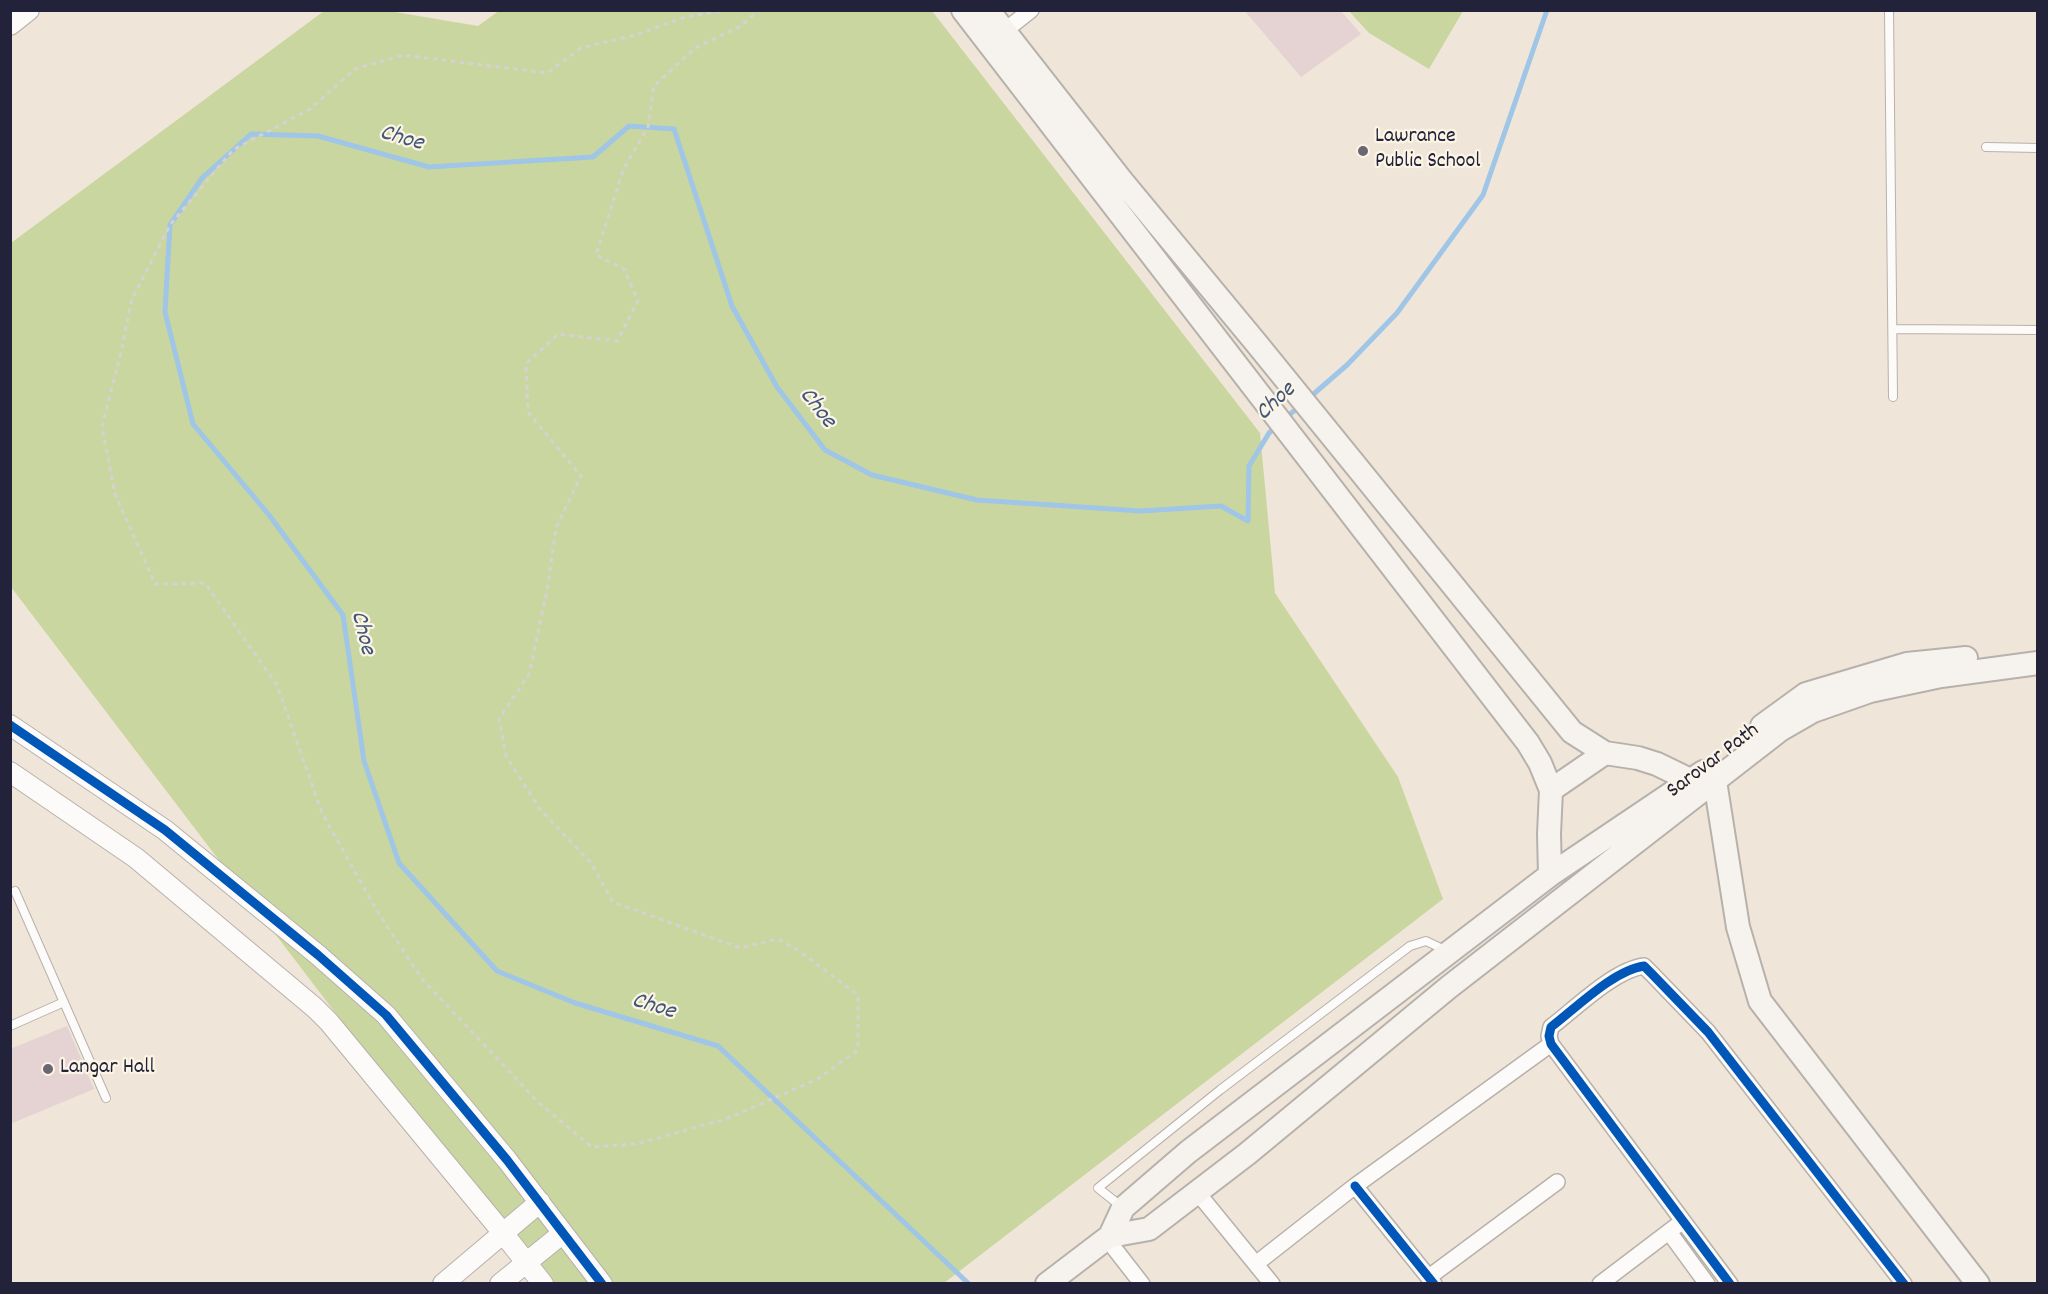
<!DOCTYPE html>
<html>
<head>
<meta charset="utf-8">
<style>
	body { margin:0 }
	#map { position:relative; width:2048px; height:1294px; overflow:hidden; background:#efe5d8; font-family:Dekko,sans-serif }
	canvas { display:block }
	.frame { position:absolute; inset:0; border:12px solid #22223b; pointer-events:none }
</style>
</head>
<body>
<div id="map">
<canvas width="2048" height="1294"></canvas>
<div class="frame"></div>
</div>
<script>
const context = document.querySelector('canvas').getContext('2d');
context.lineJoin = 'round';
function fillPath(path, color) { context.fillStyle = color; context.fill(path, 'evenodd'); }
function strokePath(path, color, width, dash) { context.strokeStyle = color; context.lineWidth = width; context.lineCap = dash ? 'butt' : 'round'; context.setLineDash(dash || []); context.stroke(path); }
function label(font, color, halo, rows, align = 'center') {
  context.font = font + ' Dekko,sans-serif'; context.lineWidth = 4.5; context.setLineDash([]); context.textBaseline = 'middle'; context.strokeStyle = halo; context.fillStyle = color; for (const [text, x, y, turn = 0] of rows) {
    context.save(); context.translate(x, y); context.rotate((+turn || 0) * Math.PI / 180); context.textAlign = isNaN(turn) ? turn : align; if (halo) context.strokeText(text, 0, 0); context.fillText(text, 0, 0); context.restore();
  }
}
const green = new Path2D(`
	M500,10L932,11L1260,433L1275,593L1398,777L1443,899L944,1283H541L11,587V243L324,11H389L478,26Z
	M1349,11H1463L1429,69L1369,33Z`);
const stream = new Path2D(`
	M1309,398L1347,365L1397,313L1483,195L1547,10
	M1284,419L1300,406
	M969,1284L718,1046L575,1003L497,971L399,863L364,761L343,615L269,515L193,424L165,312L170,225L202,178L251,134L318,136L429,167L593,157L629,126L674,129L732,306L777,387L825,450L872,475L977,500L1141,511L1221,506L1248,521L1249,466L1269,433L1277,426`);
const building = new Path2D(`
	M1244,10H1340L1361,34L1301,77Z
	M67,1026L94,1089L10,1124V1049Z`);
const path = new Path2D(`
	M729,10L685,17L636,35L581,48L547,73L403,55L355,69L310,109L233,150L170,225L132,299L121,352L102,427L115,494L155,584L205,583L277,685L322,813L377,911L422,979L539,1103L592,1147L636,1144L726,1119L818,1079L858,1050V995L799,951L778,939L740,948L613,902L591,863L539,808L506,756L499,719L529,674L547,591L556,528L581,476L528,412L526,364L558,334L617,341L638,301L624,269L596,255L624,168L648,127L654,86L695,48L741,26L759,10`);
const service = new Path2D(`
	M1889,10L1893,397
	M1986,147L2038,148
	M1893,329L2038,330
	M15,891L106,1098
	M10,1026L64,1002
	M1122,1207L1098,1188L1220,1090L1410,946L1426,941L1447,951`);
const minor = new Path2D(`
	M998,36L1031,10
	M1355,1186L1434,1284
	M1197,1192L1272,1284
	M1669,1232L1707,1284
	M1107,1239L1142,1284
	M1257,1263L1355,1186L1551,1044
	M1429,1277L1557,1182
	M1600,1284L1683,1221
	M1730,1284L1551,1044L1549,1036L1551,1027C1576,1008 1614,970 1644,966L1652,974L1708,1032L1904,1284`);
const tertiary = new Path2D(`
	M10,25L29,10
	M10,725L165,830L318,955L386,1015L507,1160L602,1284
	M10,772L136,858L315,1008L329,1022L503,1233L543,1284
	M443,1284L540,1202
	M500,1284L563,1233`);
const secondary = new Path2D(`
	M963,10L1528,743L1540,763L1551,790L1549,834L1550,875
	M988,10L1122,181L1257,344L1572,732L1605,753L1638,758L1657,764L1692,781
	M1762,726L1806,694L1907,664L1966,658
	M1715,781L1738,927L1760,1001L1978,1284
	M1551,790L1605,753
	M1110,1236L1123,1208L1188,1152L1550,875L1703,772
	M1047,1284L1110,1236L1149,1229L1247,1154L1449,987L1780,730L1813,711L1870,691L1941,676L2038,663`);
const cycleway = new Path2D(`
	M10,725L165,830L318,955L386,1015L507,1160L602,1284
	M1355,1186L1434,1284
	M1730,1284L1551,1044L1549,1036L1551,1027C1576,1008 1614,970 1644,966L1652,974L1708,1032L1904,1284`);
const markers = [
	[1363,151,6,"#6a6672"],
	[48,1069,6,"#6a6672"]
];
const poiNames = [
	["Lawrance",1375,138],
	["Public School",1375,163],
	["Langar Hall",60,1069]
];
const streetNames = [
	["Sarovar Path",1714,762,-37]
];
const waterNames = [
	["Choe",401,140,16],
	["Choe",1277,403,-43],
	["Choe",816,409,52],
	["Choe",361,633,76],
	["Choe",653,1008,17]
];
fillPath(green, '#cad69f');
strokePath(stream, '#9fc5e7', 5);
fillPath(building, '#e5d2d2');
strokePath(service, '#b7b1ab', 10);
strokePath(minor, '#b7b1ab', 18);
strokePath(tertiary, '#b7b1ab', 22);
strokePath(secondary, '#b7b1ab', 26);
strokePath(path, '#d5d2d0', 3, [4.5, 4.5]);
strokePath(service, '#fdfbf9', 8);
strokePath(minor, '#fdfbf9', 15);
strokePath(tertiary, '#fdfbf9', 20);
strokePath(secondary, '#f6f3ee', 22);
strokePath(cycleway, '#0057b8', 9);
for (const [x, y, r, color] of markers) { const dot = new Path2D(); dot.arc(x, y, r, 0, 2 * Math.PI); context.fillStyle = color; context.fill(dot); strokePath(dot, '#fcf5e5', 2); }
label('22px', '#22223b', '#fcf5e5', poiNames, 'left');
label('22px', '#22223b', '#fcf5e5', streetNames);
label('italic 24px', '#42567a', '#fcf5e5', waterNames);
</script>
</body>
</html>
